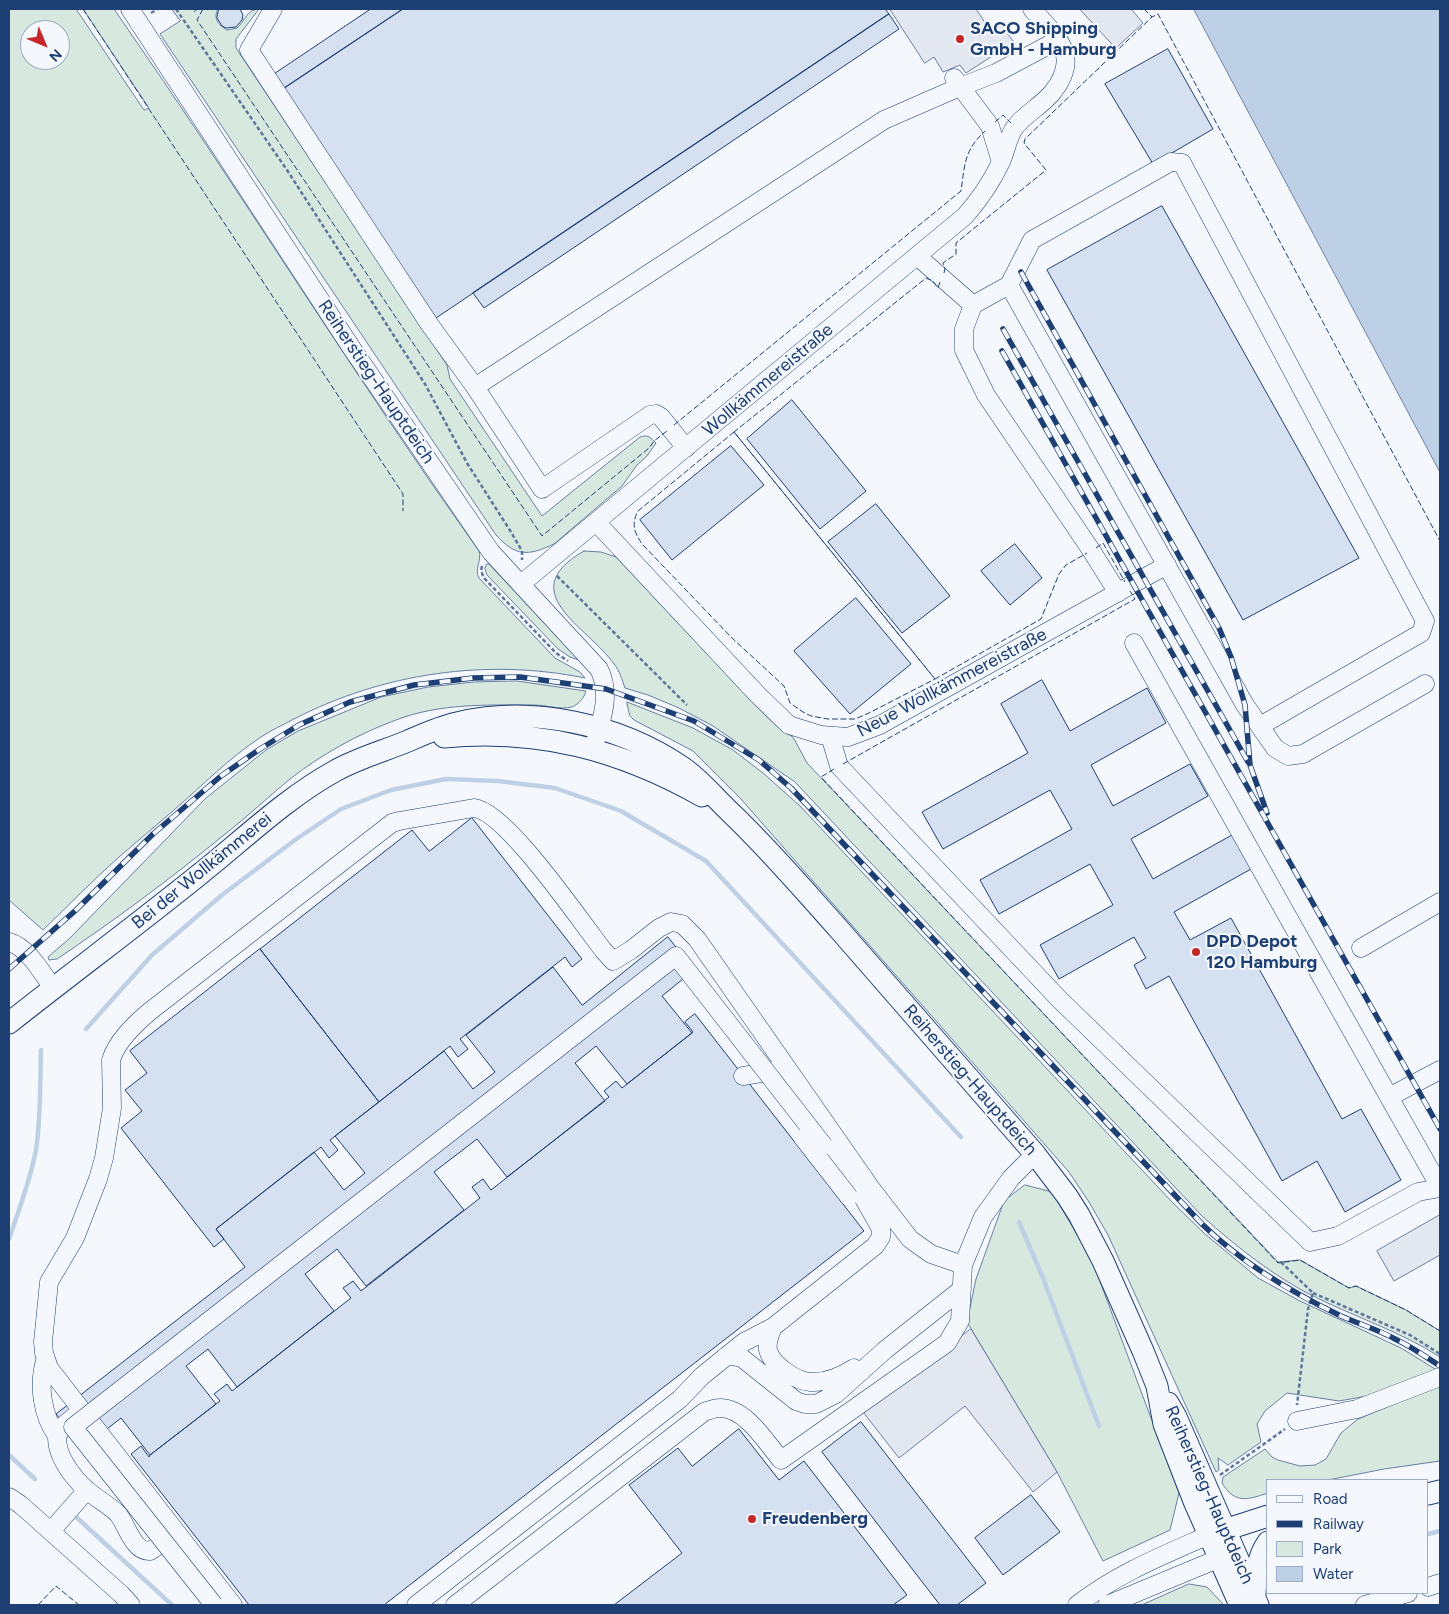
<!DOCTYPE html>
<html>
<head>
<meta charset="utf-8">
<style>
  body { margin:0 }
  #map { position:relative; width:1449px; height:1614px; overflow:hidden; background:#f4f7fb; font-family:Figtree,sans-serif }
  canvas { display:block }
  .frame { position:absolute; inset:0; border:10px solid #1d3f73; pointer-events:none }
  .legend { position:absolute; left:1266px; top:1479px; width:162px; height:115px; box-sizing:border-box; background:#f4f7fb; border:1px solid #9eadc5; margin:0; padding:6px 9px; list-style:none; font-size:15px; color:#1d3f73 }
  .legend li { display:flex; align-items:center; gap:10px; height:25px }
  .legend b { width:25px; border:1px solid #9eadc5 }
  .north { position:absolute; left:20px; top:20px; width:50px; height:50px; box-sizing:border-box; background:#f4f7fb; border:1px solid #9eadc5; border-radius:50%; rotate:135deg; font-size:14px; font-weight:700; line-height:20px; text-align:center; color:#1d3f73 }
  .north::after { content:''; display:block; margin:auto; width:18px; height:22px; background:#c62828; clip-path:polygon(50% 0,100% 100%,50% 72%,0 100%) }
</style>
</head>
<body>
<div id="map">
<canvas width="1449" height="1614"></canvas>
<div class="frame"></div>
<ul class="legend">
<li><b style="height:6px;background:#f4f7fb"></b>Road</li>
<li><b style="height:6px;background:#1d3f73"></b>Railway</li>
<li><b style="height:14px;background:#d7e8df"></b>Park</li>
<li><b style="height:14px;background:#bed0e5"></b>Water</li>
</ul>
<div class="north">N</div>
</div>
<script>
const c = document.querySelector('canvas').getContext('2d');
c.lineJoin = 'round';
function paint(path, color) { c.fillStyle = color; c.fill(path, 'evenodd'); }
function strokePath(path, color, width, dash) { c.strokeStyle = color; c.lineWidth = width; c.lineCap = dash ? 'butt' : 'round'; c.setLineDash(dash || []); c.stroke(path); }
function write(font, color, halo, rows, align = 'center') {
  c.font = font + ' Figtree,sans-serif'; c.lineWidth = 4; c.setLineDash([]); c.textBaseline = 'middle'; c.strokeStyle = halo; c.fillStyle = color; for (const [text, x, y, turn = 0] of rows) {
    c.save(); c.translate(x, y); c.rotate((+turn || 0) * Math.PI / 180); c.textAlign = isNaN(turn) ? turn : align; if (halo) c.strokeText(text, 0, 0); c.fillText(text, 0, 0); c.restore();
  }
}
const green = new Path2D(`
  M 9,9 L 76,9 L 144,110 L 149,108 L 83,9 L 114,9 C 238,187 352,373 479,551 C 482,561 474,569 479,578 L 555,658 L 580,672 L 585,678 C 487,658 383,673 294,719 C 283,725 271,730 261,737 C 229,758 203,785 174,810 C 156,826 137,841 119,857 C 93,880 68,906 43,930 L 9,900 ZM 30,30 L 60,30 L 60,60 L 30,60 Z
  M 172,9 L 196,9 L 194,12 L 198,9 L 218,9 C 213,18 218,25 227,30 L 237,28 C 245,21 247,9 259,9 L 236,39 L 236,48 L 447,365 L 450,379 L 542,516 L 640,437 C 648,434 651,438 656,443 L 647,456 L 637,465 L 622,486 L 554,544 C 528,556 516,557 496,535 L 160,34 L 180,21 Z
  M 584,551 L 601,552 L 616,557 L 762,712 L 781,730 L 793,737 L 807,763 L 1278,1262 L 1300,1260 L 1349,1288 L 1356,1286 L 1406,1310 L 1440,1331 L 1440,1357 C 1401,1332 1358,1318 1317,1298 C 1274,1277 1237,1247 1202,1216 L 795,782 L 713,726 L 679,708 L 648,695 L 625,688 C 622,680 620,671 614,664 C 587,626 512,592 584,551 Z
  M 487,564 L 489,564 L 579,660 L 570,657 L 558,649 L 487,575 L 485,569 Z
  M 517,681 L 586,691 C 584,698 579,704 572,707 C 560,710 546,705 534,705 C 488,705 440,703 396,720 C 358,734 322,754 290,779 C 268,797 247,817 224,835 C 170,879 115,920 57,959 L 49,960 L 48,957 L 69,939 L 206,798 L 266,750 L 298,731 L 381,697 L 428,687 L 474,682 Z
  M 627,702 L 693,728 L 733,750 L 763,773 L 800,806 L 1173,1203 L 1205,1234 L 1258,1278 L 1300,1301 L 1401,1348 L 1440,1372 L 1400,1390 L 1339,1401 L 1287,1393 L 1265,1411 L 1257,1424 L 1261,1442 L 1228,1465 L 1218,1458 L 1219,1470 L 1216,1472 L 1108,1235 L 1089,1202 L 1069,1172 L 740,798 L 693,751 L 634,720 L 630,716 Z
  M 1025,1185 L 1052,1192 L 1092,1260 L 1179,1493 L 1170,1530 L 1103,1561 L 1057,1472 L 967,1322 L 976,1279 L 1004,1201 Z
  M 1440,1381 L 1440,1461 L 1384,1469 L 1328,1480 L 1268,1480 L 1268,1493 C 1247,1500 1235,1504 1222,1483 L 1223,1477 L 1265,1449 L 1272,1457 L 1278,1460 L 1300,1466 L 1315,1465 L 1326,1459 L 1341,1433 L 1358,1419 L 1392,1405 Z
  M 1189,1584 L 1207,1587 L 1224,1605 L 1142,1605 Z`);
paint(green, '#d7e8df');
strokePath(green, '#687fa3', 1);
const parking = new Path2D(`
  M 890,9 L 976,9 L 988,27 L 979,34 L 980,36 L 999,23 L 1014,42 L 966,73 L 960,65 L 943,72 L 934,57 L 925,63 Z
  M 1080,9 L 1131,9 L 1143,23 L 1116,48 Z
  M 1440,1215 L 1440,1255 L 1394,1281 L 1377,1251 Z
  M 971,1329 L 1057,1472 L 1033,1492 L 965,1406 L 899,1458 L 863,1412 Z`);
paint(parking, '#e3e8f0');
strokePath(parking, '#687fa3', 1);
const water = new Path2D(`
  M 1194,9 L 1440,9 L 1440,472 Z`);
paint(water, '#bed0e5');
strokePath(water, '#687fa3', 1);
strokePath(new Path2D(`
  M 86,1029 L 152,955 L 222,895 L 295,840 L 341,809 L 391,790 L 446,779 L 498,781 L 555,788 L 621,811 L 706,861 L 961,1137
  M 1019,1222 L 1043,1278 L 1099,1426
  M 9,1239 C 19,1210 30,1181 36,1150 C 41,1117 40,1083 41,1050
  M 9,1455 L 35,1479
  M 74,1515 L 172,1605
  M 1428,1534 L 1440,1531`), '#bed0e5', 4.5);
const building = new Path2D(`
  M 219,9 L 240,9 L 243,15 L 242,20 L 236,27 L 226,28 L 222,26 L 217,18 Z
  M 371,9 L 403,9 L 283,89 L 273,75 Z
  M 403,9 L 885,9 L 889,14 L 436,318 L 283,89 Z
  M 889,14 L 899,29 L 484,308 L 473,293 Z
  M 1168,49 L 1213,129 L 1153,164 L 1105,84 Z
  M 1162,206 L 1359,558 L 1243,620 L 1047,270 Z
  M 792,400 L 866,491 L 820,529 L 747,439 Z
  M 731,446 L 764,485 L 672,560 L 640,520 Z
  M 876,504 L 950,596 L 902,633 L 828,542 Z
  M 1015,544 L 1042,578 L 1010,605 L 981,571 Z
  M 856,598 L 911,664 L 850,714 L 794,651 Z
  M 1042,680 L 1070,731 L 1147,688 L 1166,723 L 1091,765 L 1113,806 L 1190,764 L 1208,796 L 1131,839 L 1153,879 L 1232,835 L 1251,869 L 1174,912 L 1190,940 L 1231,918 L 1342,1119 L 1361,1109 L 1401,1180 L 1345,1212 L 1317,1161 L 1282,1181 L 1169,976 L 1146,989 L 1134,965 L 1146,958 L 1134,937 L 1059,979 L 1040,945 L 1113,905 L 1090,864 L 999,914 L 980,880 L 1072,829 L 1050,790 L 943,849 L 922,812 L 1028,753 L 1001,704 Z
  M 472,818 L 582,959 L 572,967 L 565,957 L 460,1039 L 468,1049 L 458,1057 L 450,1046 L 379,1102 L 260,949 L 412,830 L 429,851 Z
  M 668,937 L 694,970 L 662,996 L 692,1033 L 627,1084 L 596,1046 L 575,1063 L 605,1101 L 507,1177 L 477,1139 L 434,1172 L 464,1210 L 366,1286 L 337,1249 L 305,1274 L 334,1311 L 237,1387 L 208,1349 L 186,1366 L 216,1404 L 150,1455 L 121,1418 L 83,1448 L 56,1414 L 245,1267 L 216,1229 L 314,1152 L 344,1190 L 365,1173 L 335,1136 L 444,1051 L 473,1089 L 495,1072 L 466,1035 L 553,967 L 582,1005 Z
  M 260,949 L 379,1102 L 330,1140 L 338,1150 L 329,1158 L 321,1147 L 216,1229 L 224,1239 L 214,1247 L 121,1128 L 142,1111 L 125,1090 L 147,1073 L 130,1051 Z
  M 695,1014 L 864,1231 L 384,1605 L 249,1605 L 131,1454 L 141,1446 L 149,1457 L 150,1455 L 220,1401 L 214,1394 L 227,1384 L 232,1391 L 351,1298 L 343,1288 L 353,1281 L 361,1291 L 480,1198 L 472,1187 L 483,1179 L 491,1190 L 609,1097 L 604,1091 L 616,1081 L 622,1088 L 693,1032 L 685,1022 Z
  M 861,1422 L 986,1583 L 957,1605 L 940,1605 L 822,1452 Z
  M 739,1429 L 779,1480 L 804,1461 L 907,1595 L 893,1605 L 614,1605 L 682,1553 L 629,1485 L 678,1448 L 692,1466 Z
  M 1031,1495 L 1060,1532 L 1003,1575 L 975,1538 Z`);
paint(building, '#d5e0f0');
strokePath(building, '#1d3f73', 1);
const minor = new Path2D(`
  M 130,9 L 351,347 L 491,552 L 599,669 C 612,695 601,722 593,749
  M 273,9 L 249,50 L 430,325 L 475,387 L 884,120 L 955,89 L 996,73 L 1058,40
  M 954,78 L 990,126 L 1001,162
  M 917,256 L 973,305 L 1009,285 L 1032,240 L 1171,162 L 1182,163 L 1425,621 L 1421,633 L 1260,726
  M 1009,285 L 1245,705 L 1275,748 L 1288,756 L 1303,754 L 1425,684
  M 973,305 L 964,329 L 964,350 L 986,395 L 1091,550 L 1118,593
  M 475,387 L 542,489 L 650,415 L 656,414 L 661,417 L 686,448
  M 596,522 L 758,695 L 789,725 L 821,735 L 848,737 L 880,725 L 1167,565
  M 521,584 L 965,216 C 980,199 991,183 1001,162 C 1006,151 1008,136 1015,127 C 1025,114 1041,106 1052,93 C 1082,56 1057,37 1032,9
  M 1134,643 L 1389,1097
  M 830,736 L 839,766 L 1060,1000 L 1310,1242 L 1338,1236 L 1418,1192 L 1440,1188
  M 9,942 C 28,947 42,973 53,988
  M 1361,948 L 1440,902
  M 1440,1070 L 1389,1097 L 1440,1187
  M 743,1076 L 780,1070
  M 773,1327 C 770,1335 765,1344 769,1353 C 774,1366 796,1381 810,1382 C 826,1383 840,1377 854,1368
  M 725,1357 L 733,1356 L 742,1358 L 796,1401 L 805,1404 L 816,1404 L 836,1394 L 885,1350 L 962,1289
  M 45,1361 C 38,1385 42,1415 57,1436
  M 81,1411 L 64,1425 L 57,1436 C 56,1456 73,1478 87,1490 C 97,1499 109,1505 118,1514 C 127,1525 133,1552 150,1551 C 160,1546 165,1536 166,1525
  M 1297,1421 L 1357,1409 L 1440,1377
  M 9,1497 L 21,1505 L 121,1594 L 131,1605
  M 51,1531 L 87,1490
  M 1428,1587 L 1440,1583
  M 233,1605 L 49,1368 L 44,1353 L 43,1342 L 49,1282 L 75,1238 L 98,1179 L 104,1158 L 112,1108 L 111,1060 C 117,1041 134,1025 149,1012 L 392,823 L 399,821 L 474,808 C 506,811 581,922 603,950 L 613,961 L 631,950 L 659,928 L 671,922 L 682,924 L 697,939 L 870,1187 L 910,1239 L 931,1254 L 963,1265
  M 416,1605 L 680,1399 L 702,1376 L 744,1342 L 773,1327 L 875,1246 L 881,1237 L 881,1229 L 859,1190 L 824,1146
  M 455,1605 L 704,1412 C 708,1411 714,1408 719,1408 C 745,1407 766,1442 781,1460 L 947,1343 L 960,1321 L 963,1265 L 983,1217 L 1011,1178 L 1035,1154
  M 1077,1605 C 1116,1574 1164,1555 1209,1535
  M 1107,1605 L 1220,1558
  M 1365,1605 L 1408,1593`);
const major = new Path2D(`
  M 444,737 C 539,728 620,750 702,796
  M 9,1023 C 72,973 137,925 200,874 C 244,839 286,798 335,771 C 358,758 384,751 408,741 C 424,734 439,727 457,723 C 532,705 618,724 682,767 C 701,780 714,797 730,812 C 768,848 802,888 837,927 C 903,1003 969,1079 1035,1154 L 1067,1196 L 1079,1215 L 1103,1261 L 1143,1351 L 1157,1386 L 1164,1424 L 1194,1501 L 1240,1605
  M 1168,1403 L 1176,1417 L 1258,1605
  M 1428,1494 L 1440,1491
  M 1212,1534 L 1268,1516
  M 1255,1594 C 1256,1576 1257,1557 1268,1542`);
strokePath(minor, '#1d3f73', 19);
strokePath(major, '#1d3f73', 23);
strokePath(new Path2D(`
  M 176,9 L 287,170 L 425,384 L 467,463 L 511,532 L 522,551 L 522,560
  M 151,13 L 158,9
  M 482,566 L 481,571 L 484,578 L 556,653 L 568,661
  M 557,576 L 687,705
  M 1281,1262 L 1313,1293 L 1308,1309 L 1297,1405
  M 1313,1293 L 1410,1335 L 1440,1354
  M 1220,1475 L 1285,1429`), '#5e769c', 2.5, [4, 2.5]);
strokePath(minor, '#f4f7fb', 18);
strokePath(major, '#f4f7fb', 21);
const rail = new Path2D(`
  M 1021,272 L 1219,628 L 1231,657 L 1245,705 L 1250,765 L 1267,813
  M 1003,329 L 1248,762
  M 1002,351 L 1440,1129
  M 9,969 L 76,910 L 153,834 L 221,776 L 260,749 L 299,725 L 350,702 L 414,685 L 473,678 L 520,677 L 606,689 L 694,721 L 759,760 L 791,788 L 1203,1225 C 1243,1264 1291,1292 1341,1316 C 1359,1324 1379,1330 1397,1340 C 1412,1347 1426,1357 1440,1366`);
strokePath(rail, '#1d3f73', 5.5);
strokePath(rail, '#f4f7fb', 4, [11]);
const minorBridge = new Path2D(`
  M 803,1138 L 849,1197
  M 214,1605 L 73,1427 L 676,956 L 824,1146`);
strokePath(minorBridge, '#1d3f73', 19, []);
strokePath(minorBridge, '#f4f7fb', 18);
strokePath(new Path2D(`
  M 83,9 L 403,494 L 403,511
  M 203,9 L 197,20 L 542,536 L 649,448 L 654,441 L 667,431
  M 1144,9 L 1152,17
  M 995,122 L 1003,115 L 1011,123
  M 944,273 L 945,269 L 943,263 L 956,254 L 956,243 L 1046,170 L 1024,143 L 1025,139 L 1152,17 L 1158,14 L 1440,541
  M 940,282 L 938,288 L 933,281 L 926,278 L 734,432 L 935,679 L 1041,619 L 1059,574 L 1066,565 L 1087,553
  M 674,425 L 961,191 C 965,163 964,151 985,131
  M 734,432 L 935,679 L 869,713 L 855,719 L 828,719 L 811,716 L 803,712 L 790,703 L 784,686 L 731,637 L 643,545 C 634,533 631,524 638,511 Z
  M 1096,548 L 1103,543 L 1125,582
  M 843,764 L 1135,599 L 1130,591
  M 834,769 L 821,777 L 1278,1263 L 1300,1260 L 1349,1288 L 1356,1286 L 1406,1310 L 1440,1331
  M 38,1605 L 56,1586 L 79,1605`), '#1d3f73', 1, [6, 2.5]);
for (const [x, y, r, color] of [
  [960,39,5,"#c62828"],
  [1196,952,5,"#c62828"],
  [752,1519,5,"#c62828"]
]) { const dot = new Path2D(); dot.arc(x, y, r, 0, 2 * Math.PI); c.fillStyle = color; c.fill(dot); strokePath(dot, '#f4f7fb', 2); }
write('bold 18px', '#1d3f73', '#f4f7fb', [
  ["SACO Shipping",970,29],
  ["GmbH - Hamburg",970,50],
  ["DPD Depot",1206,942],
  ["120 Hamburg",1206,963],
  ["Freudenberg",762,1519]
], 'left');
write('18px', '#1d3f73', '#f4f7fb', [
  ["Wollkämmereistraße",768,380,-40],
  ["Reiherstieg-Hauptdeich",376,382,56],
  ["Neue Wollkämmereistraße",952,683,-28],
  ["Bei der Wollkämmerei",202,871,-39],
  ["Reiherstieg-Hauptdeich",970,1080,49],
  ["Reiherstieg-Hauptdeich",1209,1495,66]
]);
</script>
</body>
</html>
